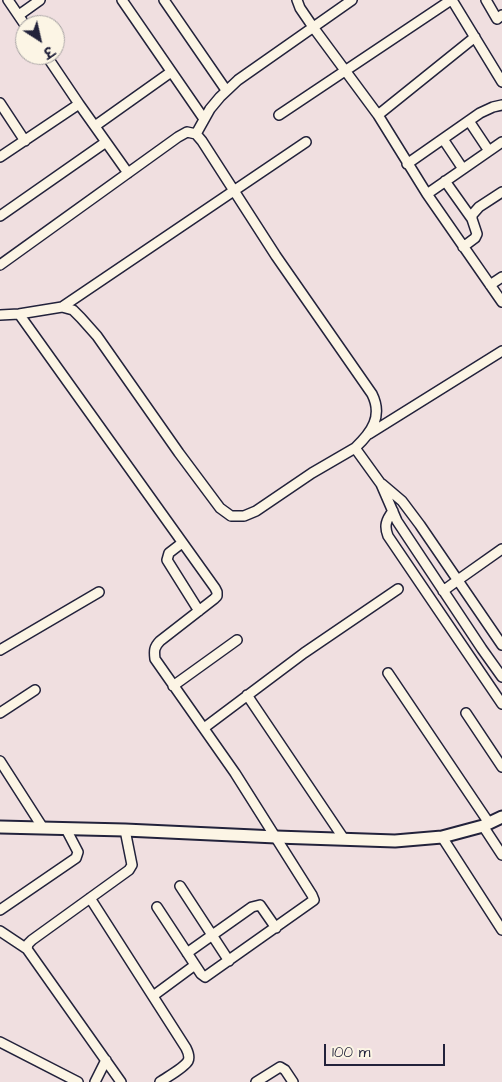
<!DOCTYPE html>
<html>
<head>
<meta charset="utf-8">
<style>
  body { margin:0 }
  #map { position:relative; width:502px; height:1082px; overflow:hidden; background:#f0dfe0; font-family:"Architects Daughter","Playpen Sans Deva",sans-serif }
  canvas { display:block }
  .north { position:absolute; left:15px; top:15px; width:50px; height:50px; box-sizing:border-box; background:#fcf5e5; border:1px solid #a5a1a1; border-radius:50%; rotate:145deg; font-size:14px; font-weight:700; line-height:20px; text-align:center; color:#22223b }
  .north::after { content:''; display:block; margin:auto; width:18px; height:22px; background:#22223b; clip-path:polygon(50% 0,100% 100%,50% 72%,0 100%) }
  .scale { position:absolute; left:324px; top:1044px; width:121px; height:22px; box-sizing:border-box; border:2px solid #22223b; border-top:0; padding-left:6px; font-size:15px; line-height:18px; white-space:nowrap; color:#22223b; -webkit-text-stroke:4px #fcf5e5; paint-order:stroke }
</style>
</head>
<body>
<div id="map">
<canvas width="502" height="1082"></canvas>
<div class="north">उ</div>
<div class="scale">100 m</div>
</div>
<script>
const c = document.querySelector('canvas').getContext('2d');
c.lineJoin = 'round';
function strokePath(path, color, width, dash) { c.strokeStyle = color; c.lineWidth = width; c.lineCap = dash ? 'butt' : 'round'; c.setLineDash(dash || []); c.stroke(path); }
const minor = new Path2D(`
  M 8,0 L 25,25
  M 122,0 L 204,119
  M 164,0 L 226,90
  M 297,0 L 300,8 L 313,27 L 378,115 L 427,194 L 502,302
  M 452,0 L 502,82
  M 486,0 L 497,19 L 502,15
  M 19,15 L 40,0
  M 46,55 L 79,104
  M 0,103 L 25,141
  M 279,115 L 451,0
  M 378,115 L 475,37
  M 469,121 L 489,151
  M 95,126 L 171,72
  M 196,134 L 210,109 L 220,97 L 238,80 L 352,0
  M 443,139 L 463,169
  M 0,157 L 79,104 L 128,173
  M 407,164 L 480,113 L 493,107 L 502,105
  M 445,181 L 472,219
  M 427,194 L 502,142
  M 0,216 L 106,142
  M 463,247 L 475,238 L 477,234 L 472,219 L 472,215 L 479,207 L 502,192
  M 0,265 L 178,137 L 187,132 L 196,134 L 202,141 L 276,256 L 372,394 C 383,416 372,432 355,448 L 381,484 L 397,521 L 482,649 L 502,677
  M 490,285 L 502,277
  M 62,307 L 306,142
  M 19,314 L 215,588 L 217,592 L 217,596 L 214,599 L 160,641 C 154,647 154,651 155,659 L 235,773 L 312,895 L 314,900 L 205,977 L 201,974 L 157,907
  M 0,315 L 19,314 L 62,307 L 73,310 L 81,318 L 97,336 L 179,453 L 220,508 L 231,516 L 244,516 L 256,511 L 312,473 L 355,448
  M 369,434 L 502,351
  M 382,484 L 402,501 L 420,525 L 502,645
  M 393,511 C 386,520 384,526 388,536 L 502,704
  M 182,543 L 169,553 L 167,560 L 199,611
  M 443,591 L 458,580 L 502,549
  M 0,650 L 99,592
  M 388,673 L 489,823
  M 173,686 L 237,640
  M 247,695 L 344,839
  M 0,713 L 35,690
  M 466,713 L 502,767
  M 204,728 L 304,653 L 398,589
  M 0,761 L 43,828
  M 483,826 L 502,855
  M 442,837 L 502,930
  M 180,886 L 229,961
  M 90,898 L 186,1048 C 188,1052 190,1057 188,1061 C 184,1068 167,1077 160,1082
  M 0,910 L 76,858 L 78,852 L 66,829
  M 0,931 L 27,949
  M 187,953 L 252,907 L 260,905 L 276,928
  M 153,996 L 195,965
  M 0,1042 L 78,1082
  M 95,1082 L 106,1060
  M 121,1082 L 27,949 L 28,944 L 32,940 L 129,870 L 132,865 L 125,830
  M 256,1082 L 280,1067 L 285,1070 L 293,1082`);
const tertiary = new Path2D(`
  M 0,827 L 125,830 L 276,837 L 395,841 L 442,837 L 483,826 L 502,817`);
strokePath(minor, '#22223b', 12);
strokePath(tertiary, '#22223b', 15);
strokePath(minor, '#fcf5e5', 9);
strokePath(tertiary, '#fcf5e5', 11);
</script>
</body>
</html>
